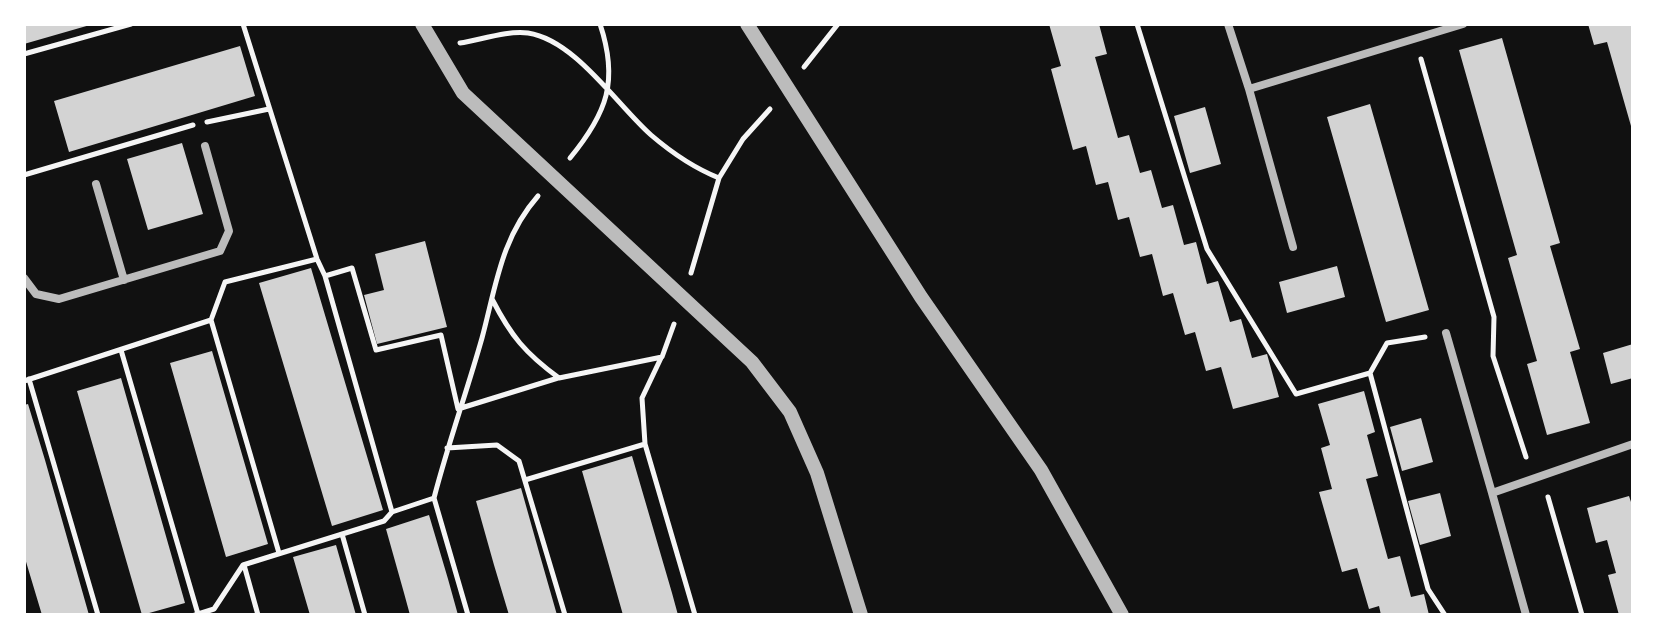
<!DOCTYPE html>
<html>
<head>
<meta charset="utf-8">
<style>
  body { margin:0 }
  #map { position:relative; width:1657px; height:639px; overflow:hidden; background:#111; font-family:"Space Grotesk",sans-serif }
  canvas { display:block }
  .frame { position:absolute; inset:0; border:26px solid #fff; pointer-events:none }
</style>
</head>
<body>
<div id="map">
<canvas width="1657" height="639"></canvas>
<div class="frame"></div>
</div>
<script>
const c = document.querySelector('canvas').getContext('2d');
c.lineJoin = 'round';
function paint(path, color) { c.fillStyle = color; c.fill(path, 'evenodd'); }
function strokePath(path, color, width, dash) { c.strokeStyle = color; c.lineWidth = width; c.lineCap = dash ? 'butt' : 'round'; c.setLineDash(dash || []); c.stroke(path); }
paint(new Path2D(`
  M 24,24 L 90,24 L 90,25 L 24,44 Z
  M 1049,24 L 1099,24 L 1107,54 L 1095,57 L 1118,138 L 1129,135 L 1140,173 L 1151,170 L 1162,208 L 1173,205 L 1184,245 L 1196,242 L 1207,284 L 1218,281 L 1230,322 L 1241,319 L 1252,358 L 1267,354 L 1279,397 L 1233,409 L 1221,367 L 1206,371 L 1195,332 L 1185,335 L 1173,293 L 1163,296 L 1152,254 L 1140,257 L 1129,217 L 1118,220 L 1108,182 L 1096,185 L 1086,146 L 1073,150 L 1051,69 L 1061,66 Z
  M 1588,24 L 1633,24 L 1633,133 L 1607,42 L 1594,45 Z
  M 1502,38 L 1560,243 L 1550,246 L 1580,349 L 1570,352 L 1590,423 L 1547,435 L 1527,364 L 1537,361 L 1508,258 L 1517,255 L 1459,50 Z
  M 240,46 L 255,96 L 69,152 L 54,101 Z
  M 1370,104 L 1429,310 L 1386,322 L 1327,117 Z
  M 1205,107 L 1221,164 L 1190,173 L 1174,116 Z
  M 182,143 L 203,214 L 148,230 L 127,159 Z
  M 425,241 L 447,327 L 377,344 L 364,295 L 384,290 L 375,254 Z
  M 1337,266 L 1345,297 L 1287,313 L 1279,282 Z
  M 311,268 L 383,510 L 332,526 L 259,283 Z
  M 1633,344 L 1633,378 L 1611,384 L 1603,353 Z
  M 212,351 L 268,544 L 226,557 L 170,363 Z
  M 121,378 L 185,603 L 142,615 L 77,391 Z
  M 1364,391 L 1375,432 L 1367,435 L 1378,476 L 1366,479 L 1388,559 L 1400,556 L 1411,597 L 1424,594 L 1429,615 L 1381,615 L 1379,606 L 1369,609 L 1357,568 L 1342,572 L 1319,492 L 1332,489 L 1321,448 L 1330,445 L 1318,404 Z
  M 28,404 L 45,460 L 89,615 L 42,615 L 24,555 L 24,405 Z
  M 1421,418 L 1433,462 L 1402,471 L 1390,427 Z
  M 632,456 L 672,593 L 678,615 L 623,615 L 608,562 L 582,471 Z
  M 521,488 L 539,552 L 557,615 L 509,615 L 494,565 L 476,501 Z
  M 1440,493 L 1451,536 L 1420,545 L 1408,501 Z
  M 1629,496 L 1633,508 L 1633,615 L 1619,615 L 1608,575 L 1616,573 L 1607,540 L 1596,543 L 1587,508 Z
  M 429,515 L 448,579 L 458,615 L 410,615 L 404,593 L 386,529 Z
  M 336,545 L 356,615 L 310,615 L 293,557 Z`), '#d3d3d3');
strokePath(new Path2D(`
  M 243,24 L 317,259 L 325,276 L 352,268 L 376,350 L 441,335 L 458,409 L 558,378
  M 1137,24 L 1207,249 L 1296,394 L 1370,373 L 1387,343 L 1425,337
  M 460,43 C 480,40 508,30 528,33 C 575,40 617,105 651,135 C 672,153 694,168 719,178 L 691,273
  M 24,54 L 131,24
  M 1421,59 L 1494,317 L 1493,356 L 1526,457
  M 804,67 L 838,24
  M 207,122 L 269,109
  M 570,158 C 607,113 619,81 600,24
  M 24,175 L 193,125
  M 719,178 L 743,139 L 770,109
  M 325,276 L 392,512
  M 492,299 C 511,336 525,353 559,378 L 662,357 L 674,324
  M 211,320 L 279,553
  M 121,350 L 198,614
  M 661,358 L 642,398 L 645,444 L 695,615
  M 1370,373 L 1428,589 L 1445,615
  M 29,379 L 98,615
  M 24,381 L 211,320 L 225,282 L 317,259
  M 447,448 L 497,445 L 519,461 L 565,615
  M 525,480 L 645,444
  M 1548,497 L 1582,615
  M 434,498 L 468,615
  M 342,534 L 365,615
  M 244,565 L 258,615
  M 195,615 L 214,609 L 243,565 L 384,521 L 392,512 L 434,498 C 448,444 467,391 482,338 C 496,286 501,238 538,196`), '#f5f5f5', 5);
strokePath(new Path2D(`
  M 1228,24 L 1249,89 L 1463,24
  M 1249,89 L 1293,247
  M 96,184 L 124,280
  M 24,278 L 36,294 L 59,299 L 220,251 L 229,231 L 205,146
  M 1446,333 L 1492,493 L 1633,444
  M 1492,493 L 1526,615`), '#bcbcbc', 8);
strokePath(new Path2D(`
  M 422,24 L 463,93 L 752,362 L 790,412 L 817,473 L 861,615
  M 747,24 L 921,297 L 1041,470 L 1122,615`), '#bcbcbc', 14);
</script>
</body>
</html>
